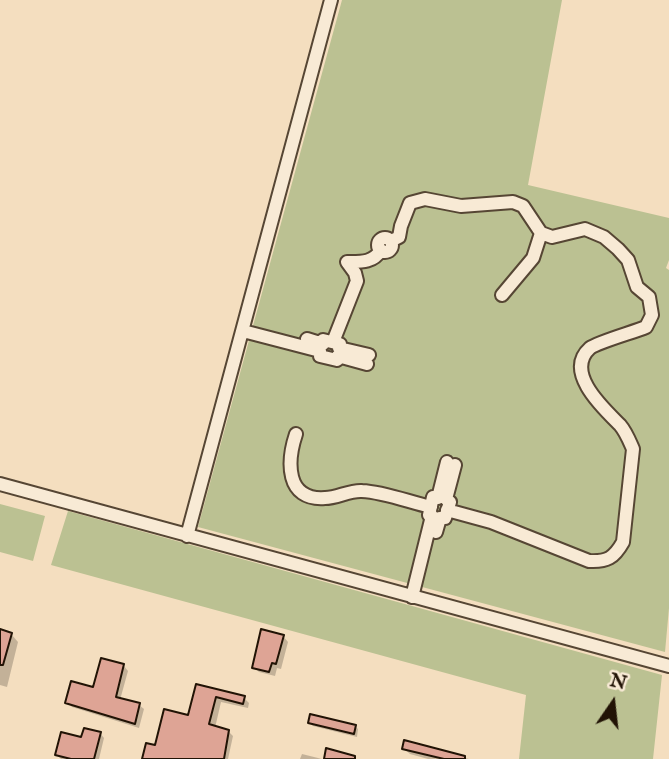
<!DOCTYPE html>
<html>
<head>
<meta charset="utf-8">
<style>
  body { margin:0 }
  #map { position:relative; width:669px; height:759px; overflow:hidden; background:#f4debf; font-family:"IM FELL English",serif }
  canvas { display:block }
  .north { position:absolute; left:578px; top:668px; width:70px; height:70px; -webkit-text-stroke:5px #f8ead5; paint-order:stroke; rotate:14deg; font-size:19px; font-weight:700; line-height:28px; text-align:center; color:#211305 }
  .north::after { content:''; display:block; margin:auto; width:24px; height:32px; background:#211305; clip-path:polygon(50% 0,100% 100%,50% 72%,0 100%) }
</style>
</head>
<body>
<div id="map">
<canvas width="669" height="759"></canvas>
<div class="north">N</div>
</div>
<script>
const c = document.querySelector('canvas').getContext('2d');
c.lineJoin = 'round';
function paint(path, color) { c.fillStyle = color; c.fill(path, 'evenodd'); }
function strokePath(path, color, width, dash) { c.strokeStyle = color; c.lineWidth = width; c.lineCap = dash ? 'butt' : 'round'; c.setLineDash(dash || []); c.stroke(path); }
paint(new Path2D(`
  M 342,0 L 562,0 L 528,185 L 669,218 L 669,260 L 666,268 L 669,270 L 669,608 L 665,652 L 198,527 Z
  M 0,504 L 45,516 L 33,561 L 0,552 Z
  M 68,511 L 662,675 L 653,759 L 519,759 L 526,695 L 51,565 Z`), '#bbc192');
paint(new Path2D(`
  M 0,631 L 11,634 L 18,642 L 7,687 L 0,685 Z
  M 283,636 L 288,642 L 281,669 L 277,668 L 275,676 L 259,672 L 254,667 Z
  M 124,666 L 128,671 L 120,700 L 139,705 L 144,709 L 139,728 L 72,707 L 67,702 L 94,689 Z
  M 197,686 L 244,698 L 249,703 L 248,708 L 221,702 L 215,728 L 228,731 L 233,736 L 228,759 L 144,759 L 189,717 Z
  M 310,723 L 355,726 L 358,729 L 357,737 L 313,726 Z
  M 100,733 L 104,738 L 99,759 L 61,759 L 57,755 L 83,739 Z
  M 405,742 L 469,759 L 428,759 L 410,754 L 403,748 Z
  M 302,754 L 322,759 L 300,759 Z`), '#0003');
const building = new Path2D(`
  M 0,629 L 12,633 L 3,665 L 0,665 Z
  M 261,629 L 284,635 L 276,664 L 272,663 L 269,672 L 252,668 Z
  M 101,658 L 124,664 L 116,697 L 140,703 L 135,724 L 65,703 L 71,681 L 93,687 Z
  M 196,684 L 245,696 L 243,704 L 216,697 L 209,724 L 229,730 L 224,759 L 142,759 L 146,743 L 155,745 L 164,709 L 188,715 Z
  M 310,714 L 356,725 L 354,734 L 308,723 Z
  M 84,728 L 101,732 L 94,759 L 71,759 L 55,755 L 61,732 L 81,737 Z
  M 404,740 L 465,756 L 465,759 L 444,759 L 402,749 Z
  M 326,748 L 355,756 L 355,759 L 324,759 Z`);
paint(building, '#dea495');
strokePath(building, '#211305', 2);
const minor = new Path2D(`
  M378 245a7 7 0 1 1 14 0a7 7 0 1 1-14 0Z
  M 391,241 L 399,237 L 401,226 L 410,203 L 425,199 L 461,206 L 513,202 L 523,206 L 541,233
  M 243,331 L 320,351 L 320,356 L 337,360 L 338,356 L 367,364
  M 307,339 L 323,344 L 323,340 L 340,344 L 339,348 L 369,355
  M 333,342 L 357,281 L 355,273 L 347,262 C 361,262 373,263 381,250
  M 296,434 C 287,461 285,501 325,498 C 337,498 350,490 362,491 C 384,492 409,502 431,507
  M 0,484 L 669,666
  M 447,510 L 491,522 L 589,561 C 607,562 614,558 623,542 L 633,449 C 629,440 626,432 620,425 C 604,409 563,372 590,348 C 598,342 634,332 646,327 L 652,315 L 649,297 L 637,287 L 628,260 L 618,249 L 604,237 L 585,229 L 552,237 L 541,233 L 533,258 L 502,295
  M 436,532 L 440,518 L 445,518 L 450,502 L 446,499 L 455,465
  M 187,536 L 331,0
  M 412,597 L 432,516 L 429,515 L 433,497 L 438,498 L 447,462`);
strokePath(minor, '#564634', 16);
strokePath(minor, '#f8ead5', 12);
</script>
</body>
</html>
